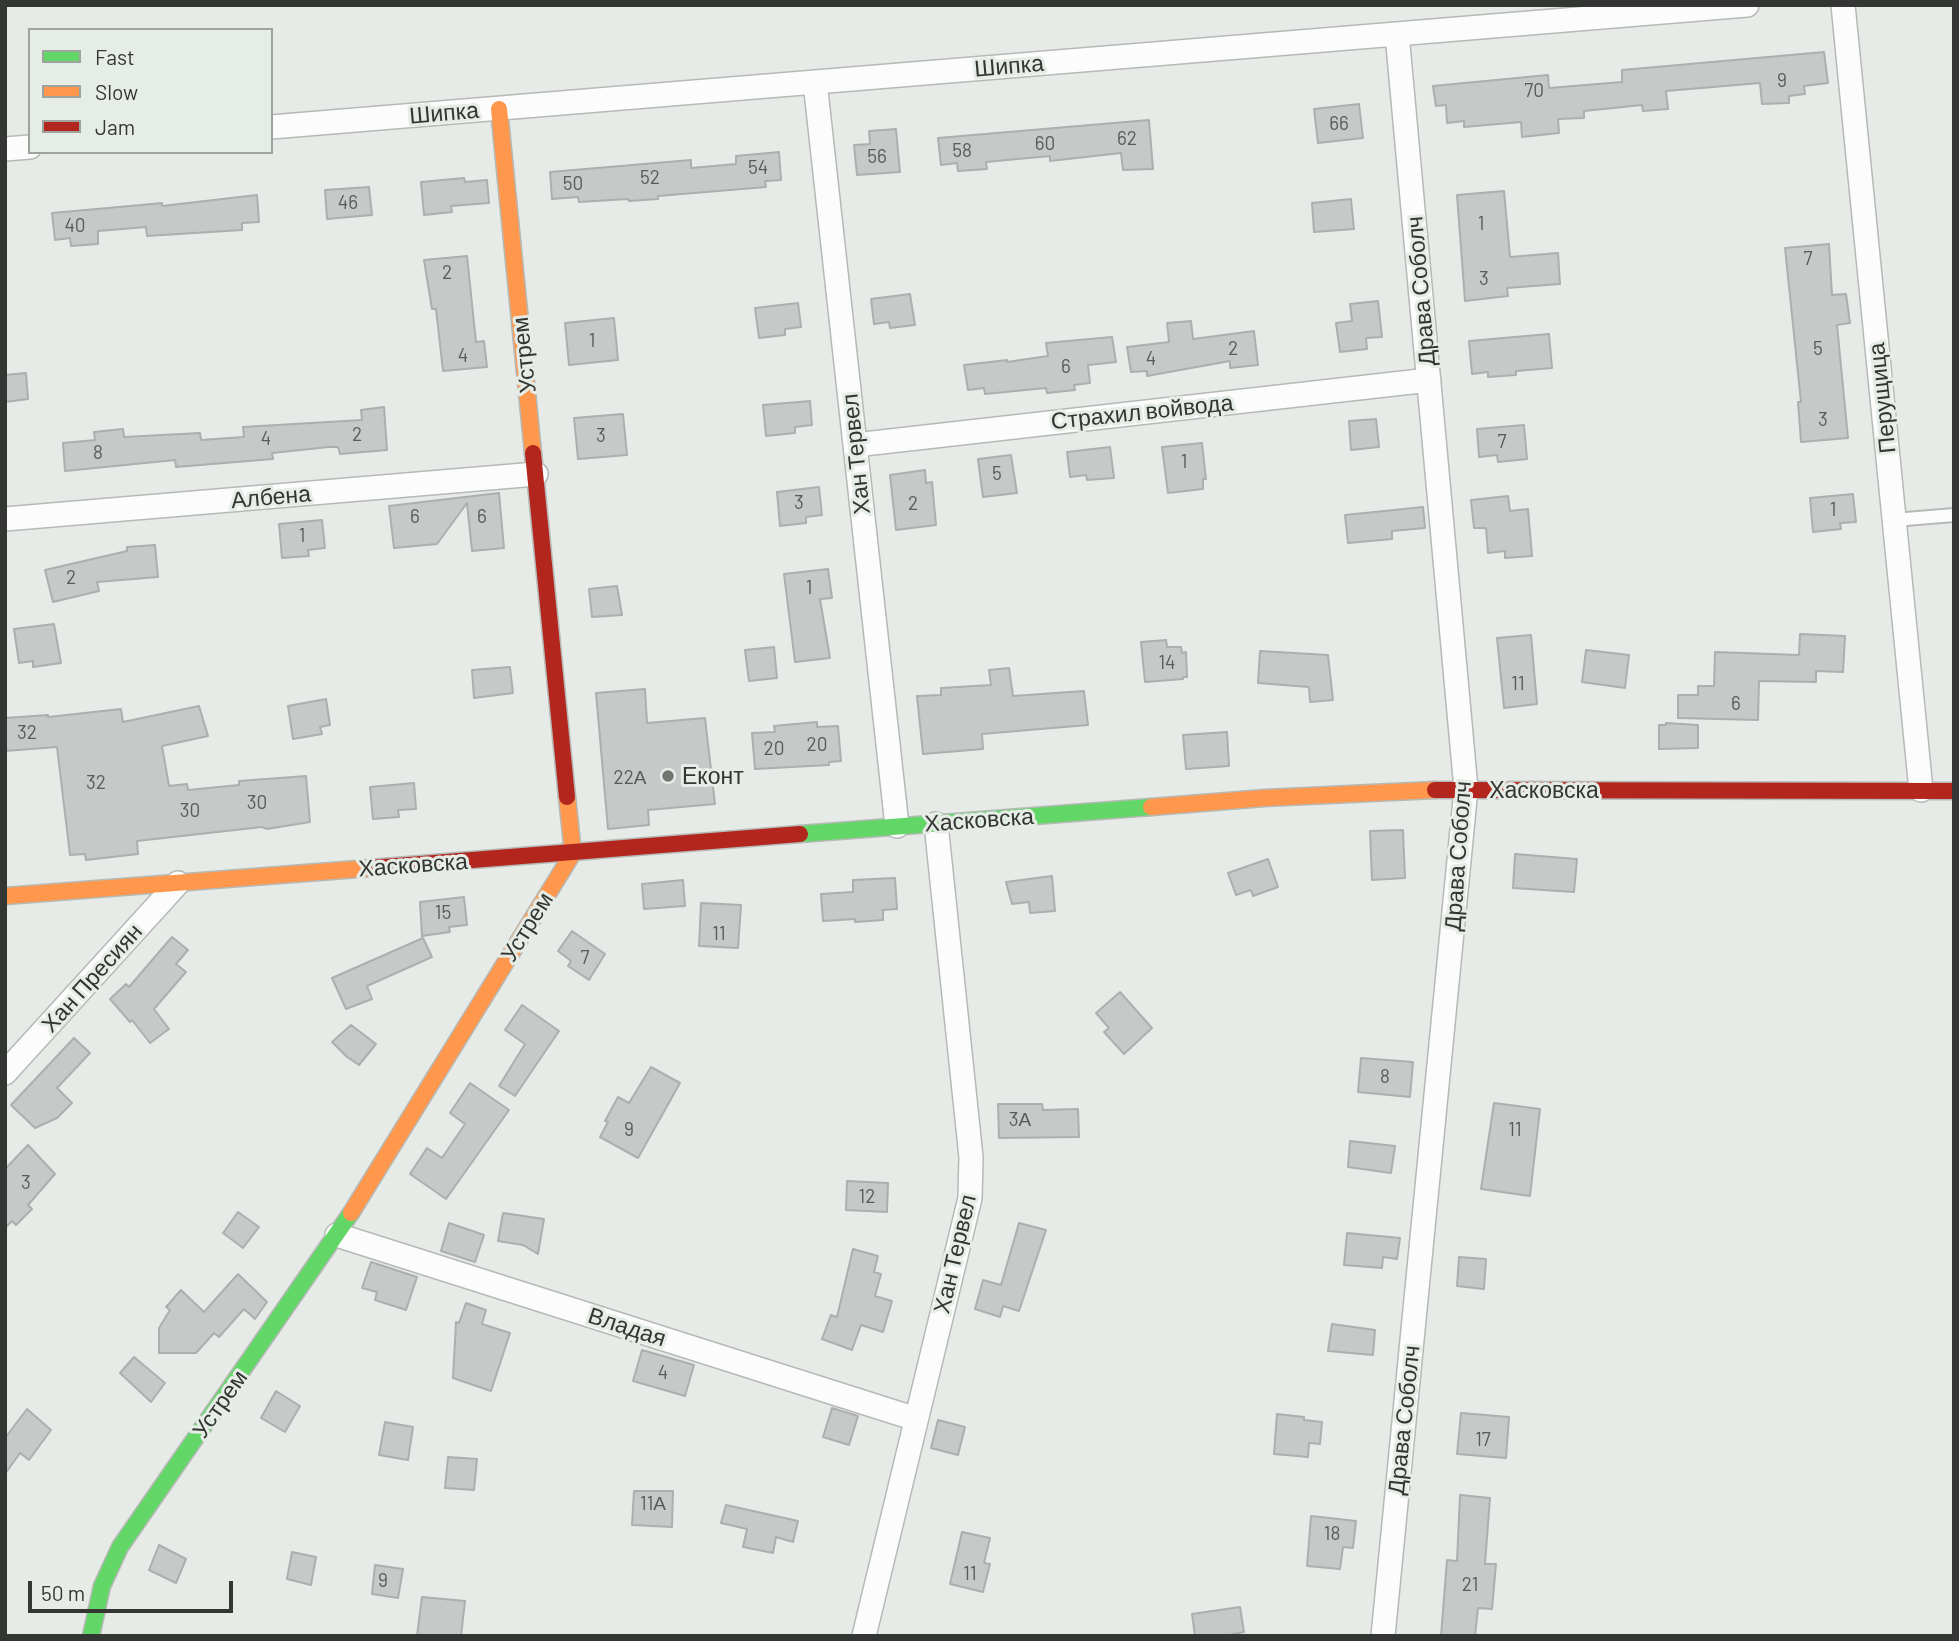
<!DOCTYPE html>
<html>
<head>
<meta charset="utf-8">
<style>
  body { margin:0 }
  #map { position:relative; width:1959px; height:1641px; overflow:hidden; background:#e7ebe7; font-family:Barlow,sans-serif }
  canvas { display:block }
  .frame { position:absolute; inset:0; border:7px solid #343633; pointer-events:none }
  .legend { position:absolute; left:28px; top:28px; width:245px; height:126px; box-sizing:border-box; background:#e6ece6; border:2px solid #9fa39e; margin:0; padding:9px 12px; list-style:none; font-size:21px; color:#343633 }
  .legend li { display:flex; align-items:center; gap:14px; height:35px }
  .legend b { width:35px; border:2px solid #9fa39e }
  .scale { position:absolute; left:28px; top:1581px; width:205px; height:32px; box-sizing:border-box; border:4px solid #343633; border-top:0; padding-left:9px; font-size:21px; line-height:24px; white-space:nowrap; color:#343633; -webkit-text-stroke:5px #e6ece6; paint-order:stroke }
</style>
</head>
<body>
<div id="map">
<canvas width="1959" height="1641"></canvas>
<div class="frame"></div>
<ul class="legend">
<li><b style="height:9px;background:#63d668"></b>Fast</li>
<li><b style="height:9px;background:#ff974d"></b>Slow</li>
<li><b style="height:9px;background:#b3261e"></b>Jam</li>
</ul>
<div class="scale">50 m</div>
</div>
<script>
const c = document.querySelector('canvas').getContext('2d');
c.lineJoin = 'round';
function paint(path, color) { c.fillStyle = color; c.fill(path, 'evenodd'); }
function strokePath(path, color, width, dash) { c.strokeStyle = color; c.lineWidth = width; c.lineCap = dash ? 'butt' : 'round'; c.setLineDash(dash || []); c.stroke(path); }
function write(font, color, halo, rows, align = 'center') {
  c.font = font + ' Barlow,sans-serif'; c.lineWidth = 6; c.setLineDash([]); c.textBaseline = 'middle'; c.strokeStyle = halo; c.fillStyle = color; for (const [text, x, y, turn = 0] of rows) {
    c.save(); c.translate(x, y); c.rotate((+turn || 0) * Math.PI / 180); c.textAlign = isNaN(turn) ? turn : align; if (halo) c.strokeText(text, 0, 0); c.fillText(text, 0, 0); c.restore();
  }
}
const building = new Path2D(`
  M 1824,52 L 1828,83 L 1804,86 L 1805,94 L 1789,96 L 1789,103 L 1762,104 L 1760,83 L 1666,91 L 1668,109 L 1643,111 L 1642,105 L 1584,111 L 1584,118 L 1558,119 L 1559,133 L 1522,137 L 1521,122 L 1464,127 L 1464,121 L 1447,123 L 1446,105 L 1436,106 L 1433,86 L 1548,75 L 1549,88 L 1622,82 L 1622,70 Z
  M 1359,104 L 1363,138 L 1318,143 L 1314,109 Z
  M 1149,120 L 1153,169 L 1123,170 L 1121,153 L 1050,161 L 1050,156 L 986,162 L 987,169 L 958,171 L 957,163 L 941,165 L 938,138 Z
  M 896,129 L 900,172 L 857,175 L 854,145 L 870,144 L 869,131 Z
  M 779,152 L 781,180 L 765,181 L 766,187 L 658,196 L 658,199 L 629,201 L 628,199 L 579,202 L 578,197 L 552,199 L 550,172 L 691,160 L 691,168 L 736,164 L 736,156 Z
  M 464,178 L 465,182 L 487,180 L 489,203 L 451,206 L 452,212 L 424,215 L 421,182 Z
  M 369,187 L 372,215 L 327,219 L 325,190 Z
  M 1504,191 L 1510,257 L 1558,253 L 1560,284 L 1507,288 L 1508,296 L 1465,301 L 1457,195 Z
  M 257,195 L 259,222 L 242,223 L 242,230 L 147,236 L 146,227 L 98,231 L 98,244 L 71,246 L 70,238 L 55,240 L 52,213 L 141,205 L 162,203 L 162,206 Z
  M 1351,199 L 1354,229 L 1314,232 L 1312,203 Z
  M 1829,244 L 1832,295 L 1846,294 L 1850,323 L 1837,325 L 1848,438 L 1801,442 L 1798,402 L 1801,402 L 1785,248 Z
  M 467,256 L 476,342 L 484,341 L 487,367 L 443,371 L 436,309 L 432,309 L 424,260 Z
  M 910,294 L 915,325 L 890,328 L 889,322 L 874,324 L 871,299 Z
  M 1378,301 L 1382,337 L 1366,338 L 1367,349 L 1340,352 L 1336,323 L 1352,321 L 1350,304 Z
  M 798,303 L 801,327 L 785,329 L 785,335 L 759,338 L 755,308 Z
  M 614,318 L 618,360 L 569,365 L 565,323 Z
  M 1191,321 L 1193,339 L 1254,331 L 1258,365 L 1230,368 L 1230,361 L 1147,376 L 1147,371 L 1131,372 L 1127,347 L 1169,342 L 1167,323 Z
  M 1549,334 L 1552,368 L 1516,371 L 1516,375 L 1488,377 L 1488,372 L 1472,374 L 1469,341 Z
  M 1112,337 L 1116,362 L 1088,365 L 1090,383 L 1074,385 L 1075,390 L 1047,393 L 1046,388 L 985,394 L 984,388 L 968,390 L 964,365 L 1007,360 L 1007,362 L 1048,356 L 1046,343 Z
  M 26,373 L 28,399 L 5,402 L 5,375 Z
  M 810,401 L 812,425 L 795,427 L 795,433 L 766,436 L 763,405 Z
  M 384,407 L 387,450 L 340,454 L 338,447 L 329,447 L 272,453 L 273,459 L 176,467 L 175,460 L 65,471 L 63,443 L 95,440 L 94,432 L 123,429 L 124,437 L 200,433 L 201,440 L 244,437 L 243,427 L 362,420 L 361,410 Z
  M 623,414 L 627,455 L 578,459 L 574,418 Z
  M 1376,419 L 1379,447 L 1351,450 L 1349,421 Z
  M 1524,425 L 1527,459 L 1498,462 L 1497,455 L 1479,457 L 1477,429 Z
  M 1202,443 L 1206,479 L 1203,479 L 1203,489 L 1168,493 L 1162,447 Z
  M 1110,447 L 1114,478 L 1087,480 L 1086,475 L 1070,477 L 1067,452 Z
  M 1011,455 L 1017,493 L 983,497 L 978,459 Z
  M 925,470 L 926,483 L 932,482 L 936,525 L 896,530 L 890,475 Z
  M 819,487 L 822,515 L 806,517 L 806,523 L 780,526 L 777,492 Z
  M 499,493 L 504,548 L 472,551 L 467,503 L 437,544 L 394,548 L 389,506 Z
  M 1853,494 L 1856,522 L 1840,523 L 1841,529 L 1813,532 L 1810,498 Z
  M 1508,496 L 1510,511 L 1528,509 L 1532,556 L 1505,558 L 1505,551 L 1488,553 L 1486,528 L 1474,528 L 1471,500 Z
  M 1423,507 L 1425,528 L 1392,531 L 1392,539 L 1348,543 L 1345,515 Z
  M 322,520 L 325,548 L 308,550 L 309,556 L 282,558 L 279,524 Z
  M 155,545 L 158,577 L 97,582 L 99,591 L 53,602 L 45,570 L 127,551 L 127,547 Z
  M 828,569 L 832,598 L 820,599 L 830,658 L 795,662 L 784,574 Z
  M 617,586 L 622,615 L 592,617 L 589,589 Z
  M 54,624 L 61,663 L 33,667 L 33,661 L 19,663 L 14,629 Z
  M 1800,634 L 1845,636 L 1843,672 L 1816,671 L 1816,682 L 1759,681 L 1758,720 L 1678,718 L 1678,695 L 1698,695 L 1698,686 L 1714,686 L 1715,652 L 1799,655 Z
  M 1531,635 L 1537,704 L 1504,708 L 1497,638 Z
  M 1166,640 L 1167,647 L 1181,647 L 1182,653 L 1186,652 L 1187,677 L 1183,677 L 1183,679 L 1145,682 L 1141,642 Z
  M 774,647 L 777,678 L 749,681 L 745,650 Z
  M 1586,650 L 1629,655 L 1625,688 L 1582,682 Z
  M 1260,651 L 1328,655 L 1333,700 L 1310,702 L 1309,687 L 1258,683 Z
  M 510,667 L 513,693 L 474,698 L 472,670 Z
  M 1009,668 L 1013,696 L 1084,691 L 1088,725 L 982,734 L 983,749 L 923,754 L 917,696 L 941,695 L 941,688 L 991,685 L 989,670 Z
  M 645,689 L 647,723 L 705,718 L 715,804 L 648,810 L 649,825 L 608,829 L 596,693 Z
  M 326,699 L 330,725 L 320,727 L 322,734 L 293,739 L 288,706 Z
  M 199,706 L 208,736 L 162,746 L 169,786 L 187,784 L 188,790 L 239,785 L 239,781 L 306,776 L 310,822 L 267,829 L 262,827 L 137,841 L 138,854 L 86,860 L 85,854 L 70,855 L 57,747 L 5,751 L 5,718 L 48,715 L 48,717 L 121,709 L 123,722 Z
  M 817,722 L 817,727 L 838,726 L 841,761 L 829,762 L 829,765 L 755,769 L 752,733 L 775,732 L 774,726 Z
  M 1666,723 L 1698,725 L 1698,748 L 1659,749 L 1659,725 L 1666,725 Z
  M 1227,732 L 1229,766 L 1186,769 L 1183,735 Z
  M 414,783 L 416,809 L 398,810 L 399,817 L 373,819 L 370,787 Z
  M 1403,830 L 1405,878 L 1372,880 L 1370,831 Z
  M 1515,854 L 1577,859 L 1574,892 L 1513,888 Z
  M 1268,859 L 1278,887 L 1253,896 L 1251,890 L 1236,895 L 1228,873 Z
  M 1052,876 L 1055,911 L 1030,913 L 1029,902 L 1012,904 L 1006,882 Z
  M 895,878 L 897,909 L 883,910 L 883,920 L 855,922 L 855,919 L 823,921 L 821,894 L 853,892 L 853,880 Z
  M 683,880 L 685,906 L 644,909 L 642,884 Z
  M 464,897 L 467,925 L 449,927 L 450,932 L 422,936 L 420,902 Z
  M 701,903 L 741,905 L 738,948 L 699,946 Z
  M 572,931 L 605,954 L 589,980 L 568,966 L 571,961 L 558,951 Z
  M 172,937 L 188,950 L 176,964 L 186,972 L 154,1009 L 169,1029 L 150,1043 L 132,1020 L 130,1022 L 110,999 L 126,984 L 129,987 Z
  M 423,938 L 432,957 L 367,986 L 372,999 L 346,1009 L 332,978 Z
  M 1120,992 L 1152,1028 L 1124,1054 L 1104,1032 L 1109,1028 L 1096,1013 Z
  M 522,1005 L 559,1031 L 515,1096 L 499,1086 L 525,1044 L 505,1030 Z
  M 351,1025 L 376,1044 L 359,1065 L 347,1057 L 332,1042 Z
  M 74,1038 L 90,1053 L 57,1088 L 72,1103 L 57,1118 L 35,1128 L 11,1105 Z
  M 1361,1058 L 1413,1062 L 1410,1097 L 1358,1092 Z
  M 651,1067 L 680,1083 L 638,1158 L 600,1137 L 608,1122 L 605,1121 L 618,1097 L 629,1103 Z
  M 470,1083 L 509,1110 L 446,1199 L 410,1174 L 427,1148 L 442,1158 L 465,1124 L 450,1113 Z
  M 1494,1103 L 1540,1109 L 1530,1196 L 1481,1189 Z
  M 998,1104 L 1042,1104 L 1043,1110 L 1078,1109 L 1079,1137 L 999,1138 Z
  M 1350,1141 L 1395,1146 L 1391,1173 L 1348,1167 Z
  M 28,1145 L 55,1174 L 28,1205 L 32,1209 L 16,1225 L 12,1221 L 5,1228 L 5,1169 Z
  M 847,1181 L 888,1183 L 887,1212 L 846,1210 Z
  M 238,1212 L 259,1227 L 243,1248 L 223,1233 Z
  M 503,1213 L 544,1219 L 538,1254 L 523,1245 L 498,1241 Z
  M 449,1223 L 484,1235 L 475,1262 L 441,1251 Z
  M 1019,1223 L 1046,1230 L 1019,1311 L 1003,1306 L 1000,1317 L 975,1309 L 983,1280 L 1001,1285 Z
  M 1347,1233 L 1400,1238 L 1397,1259 L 1383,1257 L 1382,1268 L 1344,1265 Z
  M 853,1249 L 878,1256 L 874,1272 L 881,1274 L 875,1296 L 892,1301 L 883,1332 L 861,1325 L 852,1350 L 822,1339 L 831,1315 L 837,1317 Z
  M 1459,1257 L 1486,1259 L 1484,1289 L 1457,1286 Z
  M 371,1262 L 417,1277 L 406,1310 L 375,1300 L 377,1292 L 362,1288 Z
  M 238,1274 L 267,1302 L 255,1319 L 244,1309 L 219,1337 L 214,1333 L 196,1353 L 159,1353 L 159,1328 L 170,1310 L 166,1307 L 181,1290 L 204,1312 Z
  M 466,1303 L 486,1310 L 482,1324 L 510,1333 L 491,1391 L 453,1378 L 456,1322 L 459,1323 Z
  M 1332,1324 L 1375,1330 L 1373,1355 L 1328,1351 Z
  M 642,1350 L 694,1365 L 685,1396 L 633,1381 Z
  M 134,1357 L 165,1383 L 151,1402 L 120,1373 Z
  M 276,1391 L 300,1406 L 285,1432 L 261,1418 Z
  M 832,1408 L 858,1416 L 849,1445 L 823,1437 Z
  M 27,1409 L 51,1430 L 29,1460 L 20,1453 L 5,1474 L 5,1438 Z
  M 1461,1413 L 1509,1417 L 1506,1458 L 1457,1454 Z
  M 1277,1414 L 1304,1417 L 1304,1420 L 1322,1422 L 1320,1444 L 1309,1443 L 1308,1457 L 1274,1454 Z
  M 938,1420 L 965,1427 L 958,1455 L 931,1448 Z
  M 385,1422 L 413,1427 L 408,1460 L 379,1455 Z
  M 448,1457 L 477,1459 L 474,1490 L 445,1488 Z
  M 634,1491 L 673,1491 L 672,1527 L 632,1525 Z
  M 1460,1495 L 1490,1498 L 1485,1564 L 1496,1564 L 1492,1609 L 1478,1608 L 1475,1636 L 1441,1636 L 1447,1560 L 1457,1561 Z
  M 726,1505 L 798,1521 L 793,1542 L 776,1537 L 773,1553 L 743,1547 L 747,1529 L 721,1523 Z
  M 1311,1516 L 1356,1521 L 1353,1548 L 1343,1547 L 1340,1569 L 1307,1566 Z
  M 962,1532 L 990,1538 L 984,1563 L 990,1564 L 983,1592 L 950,1584 Z
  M 159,1545 L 186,1559 L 176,1583 L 149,1570 Z
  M 292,1552 L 316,1557 L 311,1585 L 287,1579 Z
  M 375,1565 L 403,1569 L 398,1598 L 372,1594 Z
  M 422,1597 L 465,1601 L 461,1636 L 417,1636 Z
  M 1240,1607 L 1244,1632 L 1224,1636 L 1195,1636 L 1192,1614 Z`);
paint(building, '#c6c9c7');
strokePath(building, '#acafad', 2);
const lane = new Path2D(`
  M 1894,520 L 1954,515`);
const street = new Path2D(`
  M 1843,5 L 1921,790
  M 815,82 L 897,826
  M 271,127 L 1747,5
  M 5,149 L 30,147
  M 855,445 L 1429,380
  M 5,519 L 536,474
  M 5,1073 L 178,883
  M 337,1235 L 916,1419
  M 864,1636 L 970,1198 L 971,1157 L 936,824
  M 1383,1636 L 1466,789 L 1397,34`);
const fast = new Path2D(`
  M 800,834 L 1151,807
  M 91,1636 L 102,1586 L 120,1547 L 351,1213`);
const slow = new Path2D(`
  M 499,109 L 533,453
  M 1151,807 L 1265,798 L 1435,790
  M 5,896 L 371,868
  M 351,1213 L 573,853 L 567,797`);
const jam = new Path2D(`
  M 533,453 L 567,797
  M 1435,790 L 1954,791
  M 371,868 L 800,834`);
strokePath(lane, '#b6b9b6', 16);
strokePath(street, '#b6b9b6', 26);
strokePath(fast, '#b6b9b6', 19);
strokePath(slow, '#b6b9b6', 19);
strokePath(jam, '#b6b9b6', 19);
strokePath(lane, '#fbfcfb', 12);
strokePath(street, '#fbfcfb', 23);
strokePath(fast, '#63d668', 16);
strokePath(slow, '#ff974d', 16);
strokePath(jam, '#b3261e', 16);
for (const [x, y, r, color] of [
  [668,776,7,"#737572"]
]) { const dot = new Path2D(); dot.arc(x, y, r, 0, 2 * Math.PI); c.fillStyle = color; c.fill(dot); strokePath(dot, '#e6ece6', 2.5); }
write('19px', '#585b58', null, [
  ["9",1782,81],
  ["70",1534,91],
  ["66",1339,124],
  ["62",1127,139],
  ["60",1045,144],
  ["58",962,151],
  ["56",877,157],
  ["54",758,168],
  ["52",650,178],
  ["50",573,184],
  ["46",348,203],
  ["1",1481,224],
  ["40",75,226],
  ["7",1808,259],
  ["2",447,273],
  ["3",1484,279],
  ["1",592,341],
  ["2",1233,349],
  ["5",1818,349],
  ["4",463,356],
  ["4",1151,359],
  ["6",1066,367],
  ["3",1823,420],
  ["2",357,435],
  ["3",601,436],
  ["4",266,439],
  ["7",1502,442],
  ["8",98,453],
  ["1",1184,462],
  ["5",997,474],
  ["3",799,503],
  ["2",913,504],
  ["1",1833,510],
  ["6",415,517],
  ["6",482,517],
  ["1",302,536],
  ["2",71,578],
  ["1",809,588],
  ["14",1167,663],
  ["11",1518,684],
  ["6",1736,704],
  ["32",27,733],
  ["20",817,745],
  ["20",774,749],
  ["22А",630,778],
  ["32",96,783],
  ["30",257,803],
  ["30",190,811],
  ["15",443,913],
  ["11",719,934],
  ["7",585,958],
  ["8",1385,1077],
  ["3А",1020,1120],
  ["9",629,1130],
  ["11",1515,1130],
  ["3",26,1183],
  ["12",867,1197],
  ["4",663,1373],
  ["17",1483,1440],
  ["11А",653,1504],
  ["18",1332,1534],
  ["11",970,1574],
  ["9",383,1581],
  ["21",1470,1585]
]);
write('23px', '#343633', '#e6ece6', [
  ["Шипка",1009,66,-5],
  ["Шипка",444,113,-5],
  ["Драва Соболч",1421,291,-95],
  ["Устрем",524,355,-96],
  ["Перущица",1882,398,-96],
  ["Страхил войвода",1142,412,-6],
  ["Хан Тервел",856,454,-96],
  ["Албена",271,497,-5],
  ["Хасковска",1544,790],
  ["Хасковска",979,820,-4],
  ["Драва Соболч",1458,856,-86],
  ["Хасковска",413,865,-4],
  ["Устрем",527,927,-58],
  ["Хан Пресиян",92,978,-48],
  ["Хан Тервел",955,1254,-77],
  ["Владая",627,1327,18],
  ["Устрем",220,1404,-55],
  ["Драва Соболч",1404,1420,-84]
]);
write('23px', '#343633', '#e6ece6', [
  ["Еконт",682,776]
], 'left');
</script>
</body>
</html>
